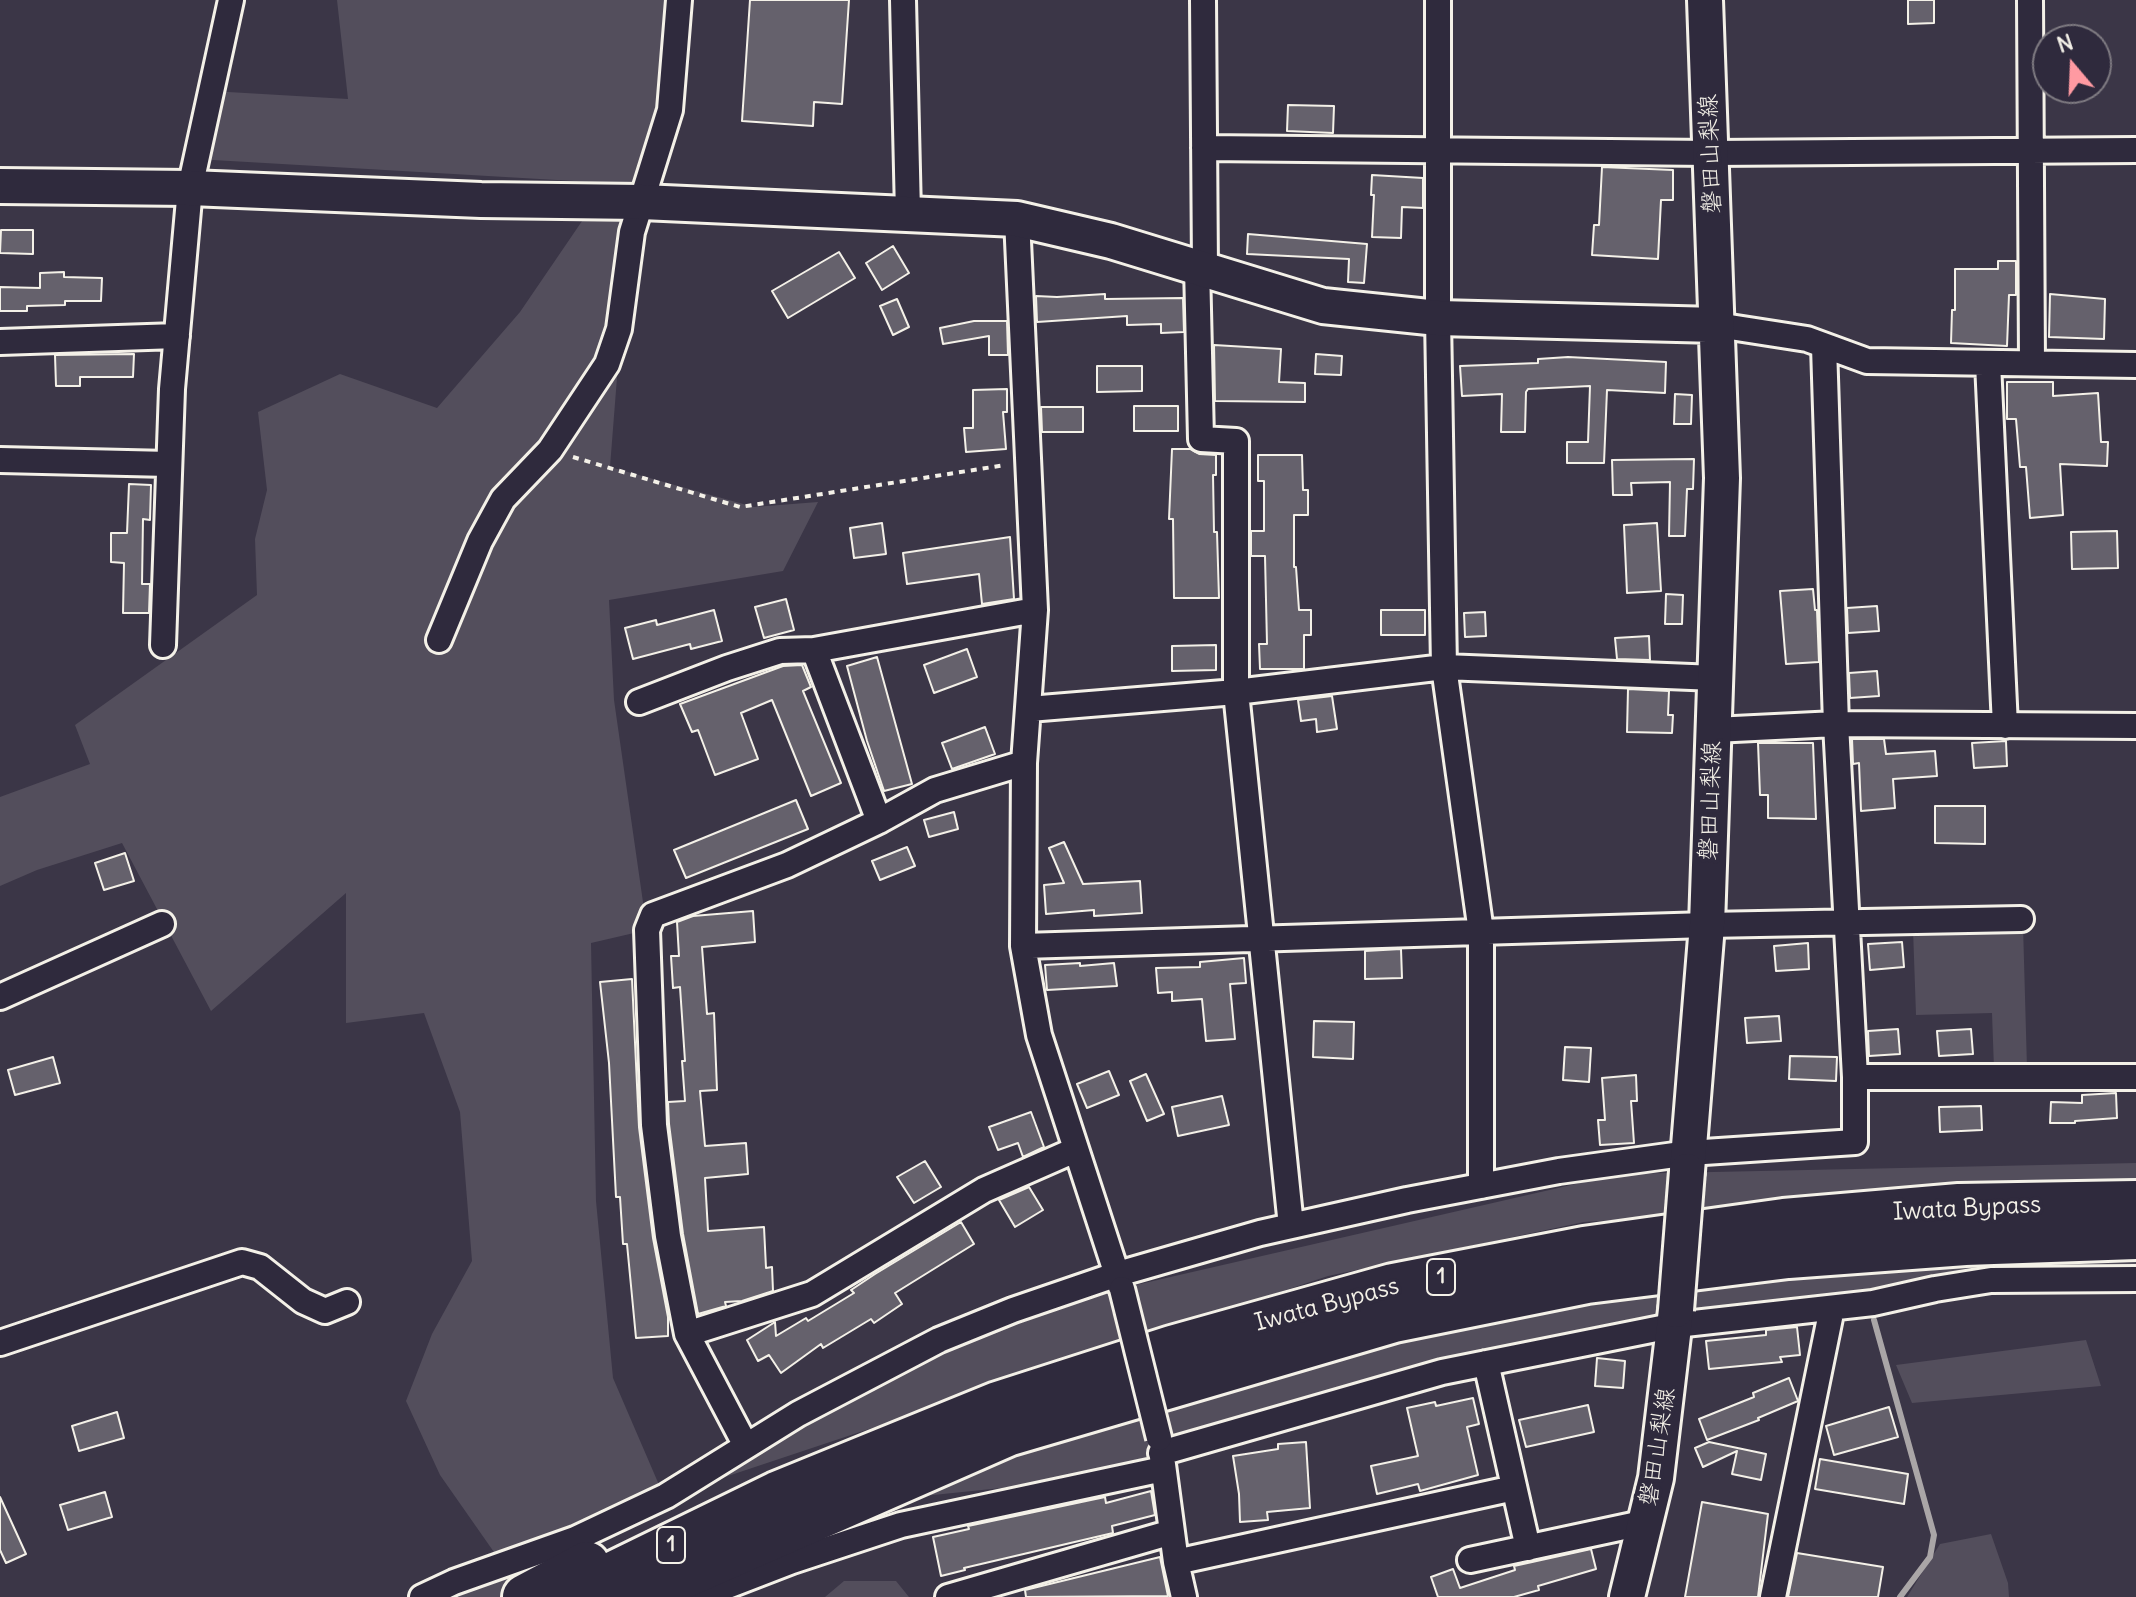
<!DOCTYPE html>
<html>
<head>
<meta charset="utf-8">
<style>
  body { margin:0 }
  #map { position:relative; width:2136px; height:1597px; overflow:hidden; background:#3b3647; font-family:Delius,sans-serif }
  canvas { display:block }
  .north { position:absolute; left:2032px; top:24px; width:80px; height:80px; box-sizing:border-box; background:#2f2a3d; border:2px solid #7e7a81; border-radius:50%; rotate:341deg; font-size:22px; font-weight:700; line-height:32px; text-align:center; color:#f4f1e8 }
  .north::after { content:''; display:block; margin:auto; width:28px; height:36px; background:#ff9aa2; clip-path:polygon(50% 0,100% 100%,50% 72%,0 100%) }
</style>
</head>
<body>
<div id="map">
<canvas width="2136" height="1597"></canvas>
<div class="north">N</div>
</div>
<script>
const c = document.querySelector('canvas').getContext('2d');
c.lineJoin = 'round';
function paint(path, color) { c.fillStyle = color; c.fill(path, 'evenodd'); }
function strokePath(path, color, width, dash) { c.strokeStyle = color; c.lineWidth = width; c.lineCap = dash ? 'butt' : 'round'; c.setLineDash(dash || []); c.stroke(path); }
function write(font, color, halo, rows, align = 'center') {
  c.font = font + ' Delius,"Klee One",sans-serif'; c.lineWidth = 7; c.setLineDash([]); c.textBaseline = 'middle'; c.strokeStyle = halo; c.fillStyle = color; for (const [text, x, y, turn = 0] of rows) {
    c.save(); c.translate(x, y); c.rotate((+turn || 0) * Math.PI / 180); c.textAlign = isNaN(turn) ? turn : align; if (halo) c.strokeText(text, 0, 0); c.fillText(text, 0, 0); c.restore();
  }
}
paint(new Path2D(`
  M 337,0 L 679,0 L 623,301 L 610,467 L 754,507 L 818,502 L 783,571 L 609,600 L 614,700 L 647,930 L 591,943 L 596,1201 L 613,1378 L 669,1508 L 503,1565 L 440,1475 L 406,1401 L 432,1334 L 472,1261 L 460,1112 L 424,1013 L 346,1023 L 346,893 L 211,1011 L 122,843 L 37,870 L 0,886 L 0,797 L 90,764 L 75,725 L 257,595 L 255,539 L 267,490 L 258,412 L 340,374 L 437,408 L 520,312 L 608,183 L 196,159 L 211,91 L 348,99 Z
  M 2023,925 L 2027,1068 L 1994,1069 L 1992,1013 L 1916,1015 L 1913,929 Z
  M 2136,1163 L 2136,1184 L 1584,1222 L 1328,1276 L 701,1485 L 871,1375 L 1066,1301 L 1619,1174 Z
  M 2136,1237 L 2136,1279 L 2074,1279 L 1463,1368 L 1147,1473 L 846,1504 L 1455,1308 Z
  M 2086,1340 L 2101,1386 L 1912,1403 L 1896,1365 Z
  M 1991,1534 L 2008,1583 L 2009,1597 L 1907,1597 L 1940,1544 Z
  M 563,1561 L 506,1597 L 410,1597 Z
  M 844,1581 L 896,1581 L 909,1597 L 825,1597 Z`), '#534e5c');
strokePath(new Path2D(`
  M 1874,1320 L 1934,1535 L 1930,1557 L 1900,1597`), '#aaa6a7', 6);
const building = new Path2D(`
  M 750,0 L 849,0 L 842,104 L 814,102 L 813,126 L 742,121 Z
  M 1908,0 L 1934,0 L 1934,23 L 1908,24 Z
  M 1288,105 L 1334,106 L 1333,133 L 1287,131 Z
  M 1602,167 L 1673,170 L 1673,200 L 1661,200 L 1658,259 L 1592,255 L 1594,225 L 1599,225 Z
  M 1372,175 L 1423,178 L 1423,208 L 1402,207 L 1401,238 L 1372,237 L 1374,195 L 1371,195 Z
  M 1,230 L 33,230 L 33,254 L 0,253 Z
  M 1248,234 L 1367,244 L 1364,283 L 1348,282 L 1349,259 L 1247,254 Z
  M 893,246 L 909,273 L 882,290 L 866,263 Z
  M 839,252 L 855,278 L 788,318 L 772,291 Z
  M 1998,261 L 2016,261 L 2016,295 L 2009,295 L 2007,346 L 1951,343 L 1952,310 L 1955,310 L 1955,269 L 1998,269 Z
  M 64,272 L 64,277 L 102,278 L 101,301 L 65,301 L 65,305 L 27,306 L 27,311 L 0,311 L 0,287 L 40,288 L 40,273 Z
  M 1105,294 L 1105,299 L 1183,298 L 1184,332 L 1161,333 L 1161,324 L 1127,325 L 1127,316 L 1037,322 L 1036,296 L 1057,297 Z
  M 2050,294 L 2105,299 L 2104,339 L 2049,337 Z
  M 897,299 L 909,327 L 893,335 L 880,306 Z
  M 974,321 L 1007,321 L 1008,355 L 989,355 L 989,336 L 943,344 L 940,328 Z
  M 1214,345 L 1281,349 L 1279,382 L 1305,383 L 1305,402 L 1215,401 Z
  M 134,354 L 133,377 L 80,377 L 80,386 L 56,386 L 55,355 Z
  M 1316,354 L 1342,356 L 1341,375 L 1315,374 Z
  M 1568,357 L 1666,362 L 1665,393 L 1607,390 L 1604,463 L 1567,463 L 1567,442 L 1588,442 L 1590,386 L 1528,389 L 1526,392 L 1525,432 L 1501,432 L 1502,394 L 1462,396 L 1460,366 L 1538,363 L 1538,359 Z
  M 1097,366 L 1142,366 L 1142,391 L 1097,392 Z
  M 2007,382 L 2053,382 L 2053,396 L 2098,393 L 2101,442 L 2108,442 L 2107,466 L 2060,464 L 2063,515 L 2030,518 L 2026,467 L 2020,467 L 2016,419 L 2007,419 Z
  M 1007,389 L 1007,412 L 1003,412 L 1006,449 L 966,452 L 964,428 L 973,428 L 973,390 Z
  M 1675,394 L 1692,395 L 1691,424 L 1674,424 Z
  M 1134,406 L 1178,406 L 1178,431 L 1134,431 Z
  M 1041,407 L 1083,407 L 1083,432 L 1042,432 Z
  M 1172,449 L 1190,449 L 1199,454 L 1216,455 L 1216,475 L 1213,475 L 1214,532 L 1217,532 L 1219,598 L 1174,598 L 1173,519 L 1169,519 Z
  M 1258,455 L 1302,455 L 1303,490 L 1308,490 L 1308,515 L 1294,515 L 1294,567 L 1296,567 L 1299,610 L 1311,610 L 1311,635 L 1304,635 L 1304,669 L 1260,669 L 1259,644 L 1267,644 L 1265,556 L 1251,556 L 1251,531 L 1264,531 L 1264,481 L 1258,481 Z
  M 1694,459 L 1693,489 L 1687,489 L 1685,536 L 1669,536 L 1670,482 L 1631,483 L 1632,495 L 1613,495 L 1612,460 Z
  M 129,484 L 151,485 L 150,520 L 143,519 L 142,584 L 150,584 L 149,613 L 123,613 L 124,563 L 111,562 L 111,533 L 127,533 Z
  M 882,523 L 886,554 L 854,558 L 850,528 Z
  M 1657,523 L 1661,591 L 1627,593 L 1624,525 Z
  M 2117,531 L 2118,568 L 2072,569 L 2071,532 Z
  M 1010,537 L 1014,599 L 982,604 L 979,574 L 907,584 L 903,553 Z
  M 1813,589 L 1815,610 L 1817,610 L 1819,662 L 1786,664 L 1780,591 Z
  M 1666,594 L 1683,595 L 1682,624 L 1665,624 Z
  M 786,599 L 794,630 L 764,638 L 755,607 Z
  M 1877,606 L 1879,631 L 1848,633 L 1847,608 Z
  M 714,610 L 722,641 L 691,649 L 690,644 L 633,659 L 625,628 L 656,620 L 657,625 Z
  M 1381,610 L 1425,610 L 1425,635 L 1381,635 Z
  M 1485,612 L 1486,636 L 1465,637 L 1464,613 Z
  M 1649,636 L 1650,660 L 1617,659 L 1615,638 Z
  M 1216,645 L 1216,670 L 1172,671 L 1172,646 Z
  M 967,649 L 977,677 L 934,693 L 924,665 Z
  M 877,657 L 912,784 L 884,791 L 867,741 L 847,666 Z
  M 802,665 L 811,687 L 803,691 L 841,783 L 811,796 L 772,700 L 741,713 L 758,759 L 715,775 L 698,730 L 692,732 L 680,704 L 783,666 Z
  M 1877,671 L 1879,696 L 1850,698 L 1849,673 Z
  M 1628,689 L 1669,691 L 1668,715 L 1673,715 L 1672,733 L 1627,732 Z
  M 1332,696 L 1337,729 L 1317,732 L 1316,719 L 1301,721 L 1298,700 Z
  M 985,727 L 995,754 L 952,769 L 942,743 Z
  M 1852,739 L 1884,739 L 1886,754 L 1935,751 L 1937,776 L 1893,779 L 1895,808 L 1861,811 L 1859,763 L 1853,764 Z
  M 2006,741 L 2007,766 L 1974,768 L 1972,743 Z
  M 1758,743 L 1813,743 L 1816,819 L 1768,818 L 1768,795 L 1760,795 Z
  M 796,800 L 808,829 L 686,878 L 674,850 Z
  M 1935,806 L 1985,806 L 1985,844 L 1935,843 Z
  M 954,812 L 958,829 L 929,837 L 924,820 Z
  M 1064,842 L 1083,884 L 1140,881 L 1142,913 L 1094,916 L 1094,910 L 1046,914 L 1044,885 L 1064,883 L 1049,848 Z
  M 907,847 L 915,866 L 880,880 L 872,861 Z
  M 125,853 L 134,881 L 104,890 L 95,863 Z
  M 753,911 L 755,942 L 702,947 L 707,1014 L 714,1013 L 717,1090 L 700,1091 L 705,1146 L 746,1143 L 748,1174 L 705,1178 L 708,1231 L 764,1227 L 766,1268 L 772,1267 L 773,1291 L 742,1301 L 725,1302 L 726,1306 L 698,1314 L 683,1234 L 669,1124 L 668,1102 L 685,1101 L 682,1061 L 685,1061 L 680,987 L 673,988 L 671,956 L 679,956 L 677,922 L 693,916 Z
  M 1902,942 L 1904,967 L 1870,970 L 1868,944 Z
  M 1808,943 L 1809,969 L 1776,971 L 1774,946 Z
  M 1401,949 L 1402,978 L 1365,979 L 1365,951 Z
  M 1244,958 L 1246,983 L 1230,984 L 1235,1039 L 1206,1041 L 1202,999 L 1172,1001 L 1172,992 L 1158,993 L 1156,968 L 1200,967 L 1200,962 Z
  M 1080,963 L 1080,966 L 1114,963 L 1117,986 L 1047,990 L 1045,965 Z
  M 632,979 L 639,1127 L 653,1238 L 668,1317 L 668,1336 L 636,1338 L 627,1244 L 623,1244 L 620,1197 L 616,1197 L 609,1063 L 600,982 Z
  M 1779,1016 L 1781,1041 L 1747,1043 L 1745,1018 Z
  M 1314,1021 L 1354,1022 L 1353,1059 L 1313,1057 Z
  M 1898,1029 L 1900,1054 L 1869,1056 L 1868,1031 Z
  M 1971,1029 L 1973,1054 L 1939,1056 L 1937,1031 Z
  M 1565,1047 L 1591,1048 L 1589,1082 L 1563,1080 Z
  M 1790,1056 L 1837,1057 L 1836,1081 L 1789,1079 Z
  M 53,1057 L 60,1083 L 15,1095 L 8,1070 Z
  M 1109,1071 L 1119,1095 L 1087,1108 L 1077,1084 Z
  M 1146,1074 L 1164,1114 L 1147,1121 L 1130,1081 Z
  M 1636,1075 L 1637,1101 L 1631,1101 L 1634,1143 L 1600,1145 L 1598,1120 L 1605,1120 L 1602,1078 Z
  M 2116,1093 L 2117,1118 L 2075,1121 L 2075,1123 L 2050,1123 L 2051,1102 L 2082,1103 L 2082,1095 Z
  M 1222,1096 L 1229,1125 L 1178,1136 L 1172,1107 Z
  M 1981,1106 L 1982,1130 L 1940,1132 L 1939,1107 Z
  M 1031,1112 L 1044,1147 L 1023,1157 L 1018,1143 L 998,1150 L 989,1127 Z
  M 925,1161 L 941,1187 L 914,1203 L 897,1177 Z
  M 1029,1187 L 1043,1210 L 1015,1227 L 999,1200 Z
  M 961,1222 L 974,1244 L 895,1293 L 902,1304 L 874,1323 L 871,1319 L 823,1348 L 821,1344 L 781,1373 L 769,1355 L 758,1361 L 747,1340 L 775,1322 L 776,1336 L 806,1318 L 808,1321 L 854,1293 L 851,1290 L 875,1274 Z
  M 1797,1327 L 1800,1355 L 1780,1357 L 1782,1362 L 1709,1369 L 1706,1341 L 1766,1335 L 1766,1330 Z
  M 1597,1358 L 1625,1361 L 1623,1388 L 1595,1386 Z
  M 1789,1378 L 1798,1401 L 1758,1418 L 1759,1420 L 1707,1440 L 1699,1419 L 1754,1397 L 1753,1393 Z
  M 1473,1398 L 1479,1424 L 1467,1427 L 1478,1475 L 1420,1491 L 1418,1484 L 1377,1494 L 1371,1466 L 1418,1456 L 1407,1408 L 1435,1402 L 1436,1406 Z
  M 1588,1405 L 1594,1432 L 1526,1447 L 1519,1420 Z
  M 1889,1407 L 1898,1437 L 1834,1455 L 1826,1426 Z
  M 117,1412 L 124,1438 L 79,1451 L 72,1426 Z
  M 1306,1442 L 1310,1508 L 1267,1512 L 1268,1520 L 1240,1522 L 1239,1494 L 1233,1456 L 1278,1449 L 1278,1444 Z
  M 1709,1442 L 1766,1454 L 1761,1480 L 1732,1474 L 1737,1451 L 1703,1467 L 1695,1448 Z
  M 1820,1459 L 1908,1474 L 1904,1504 L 1815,1489 Z
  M 1151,1491 L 1155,1515 L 1112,1526 L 1113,1533 L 964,1568 L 965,1570 L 941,1576 L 933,1537 L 969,1529 L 968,1526 L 1105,1497 L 1106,1503 Z
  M 105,1492 L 112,1517 L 68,1530 L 60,1505 Z
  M 0,1497 L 26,1554 L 6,1563 L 0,1550 Z
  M 1702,1502 L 1768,1514 L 1758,1597 L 1685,1597 Z
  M 1591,1549 L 1596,1569 L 1538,1586 L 1539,1590 L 1514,1597 L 1438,1597 L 1431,1577 L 1453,1569 L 1460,1588 L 1515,1570 L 1514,1566 Z
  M 1797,1553 L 1883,1567 L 1878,1597 L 1788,1597 Z
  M 1160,1557 L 1168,1596 L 1026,1597 L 1025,1590 Z`);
paint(building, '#65616c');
strokePath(building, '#f4f1e8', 2);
const street = new Path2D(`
  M 903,0 L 908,213
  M 1203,0 L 1205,268
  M 1438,0 L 1438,318 L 1444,667 L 1481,932 L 1481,1186
  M 2030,0 L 2032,363
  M 1204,148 L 1711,153 L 2136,150
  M 1017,219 L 1035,610
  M 1197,266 L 1201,439 L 1236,441 L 1236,692 L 1291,1226
  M 1717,325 L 1807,339 L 1867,361 L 2136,365
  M 0,342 L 177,336
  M 1988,363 L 2005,726
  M 0,460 L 169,464
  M 439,640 L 480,541 L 503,499 L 550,450 L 607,364 L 619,329 L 632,232 L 670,110 L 679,0
  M 163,645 L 172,389 L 190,188 L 231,0
  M 814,650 L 879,821
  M 639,702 L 727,668 L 780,651 L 814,650 L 1035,610 L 1024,763 L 1023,946 L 1039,1035 L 1121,1287
  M 1029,709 L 1236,692 L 1444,667 L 1716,678
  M 1714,730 L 1836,724 L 2136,726
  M 1023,946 L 1707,925 L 2021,919
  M 0,997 L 162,924
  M 1855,1077 L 2136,1077
  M 687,1334 L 812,1294 L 984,1190 L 1075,1150
  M 0,1343 L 242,1262 L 260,1267 L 303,1301 L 325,1311 L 347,1302
  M 1486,1363 L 1528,1548
  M 746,1446 L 687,1334 L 668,1236 L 654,1125 L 647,930 L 653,915 L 787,865 L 879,821 L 935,790 L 1024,763
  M 1161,1453 L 1442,1372 L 1676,1325 L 1873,1303 L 1935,1289 L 1991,1280 L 2136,1279
  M 1162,1457 L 1176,1562 L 1184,1597
  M 1470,1560 L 1647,1522
  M 1176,1562 L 1514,1488
  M 422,1597 L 454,1582 L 575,1539 L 666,1496 L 798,1414 L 939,1340 L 1013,1310 L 1118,1274 L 1260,1233 L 1407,1200 L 1559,1171 L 1689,1153 L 1855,1142 L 1855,1077 L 1836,724 L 1824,346
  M 699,1597 L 792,1561 L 901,1525 L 1163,1469
  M 948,1597 L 1172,1532
  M 1773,1597 L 1832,1308`);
const secondary = new Path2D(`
  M 0,186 L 190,188 L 481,200 L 642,202 L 1017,219 L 1111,241 L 1323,306 L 1438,318 L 1717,325
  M 1687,1171 L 1707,925 L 1722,478 L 1705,0
  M 1627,1597 L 1656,1478 L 1676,1310`);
const highway = new Path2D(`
  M 525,1597 L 587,1564
  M 566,1597 L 777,1494 L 998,1404 L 1172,1348 L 1393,1286 L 1584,1249 L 1784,1221 L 1959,1206 L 2136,1203
  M 636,1597 L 1007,1434 L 1394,1320 L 1587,1281 L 1788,1256 L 1965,1243 L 2136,1237`);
strokePath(street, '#f4f1e8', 30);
strokePath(secondary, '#f4f1e8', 40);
strokePath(highway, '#f4f1e8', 50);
strokePath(new Path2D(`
  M 573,457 L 740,507 L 1005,465`), '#f4f1e8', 4, [6, 6]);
strokePath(street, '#2f2a3d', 24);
strokePath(secondary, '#2f2a3d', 34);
strokePath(highway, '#2f2a3d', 44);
const streetBridge = new Path2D(`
  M 1122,1289 L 1159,1438`);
const secondaryBridge = new Path2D(`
  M 1676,1310 L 1687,1171`);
strokePath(streetBridge, '#f4f1e8', 30, []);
strokePath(secondaryBridge, '#f4f1e8', 40, []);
strokePath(streetBridge, '#2f2a3d', 24);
strokePath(secondaryBridge, '#2f2a3d', 34);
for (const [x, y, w] of [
  [1441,1277,28],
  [671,1545,28]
]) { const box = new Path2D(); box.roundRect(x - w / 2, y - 18, w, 36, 6); c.fillStyle = '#2f2a3d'; c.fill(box); strokePath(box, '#f4f1e8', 2); }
write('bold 22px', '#f4f1e8', null, [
  ["1",1441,1277],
  ["1",671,1545]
]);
write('24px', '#f4f1e8', '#2f2a3d', [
  ["磐田山梨線",1711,154,-92],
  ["磐田山梨線",1711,801,-88],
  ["Iwata Bypass",1967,1209,-3],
  ["Iwata Bypass",1327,1305,-15],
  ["磐田山梨線",1658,1447,-81]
]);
</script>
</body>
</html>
